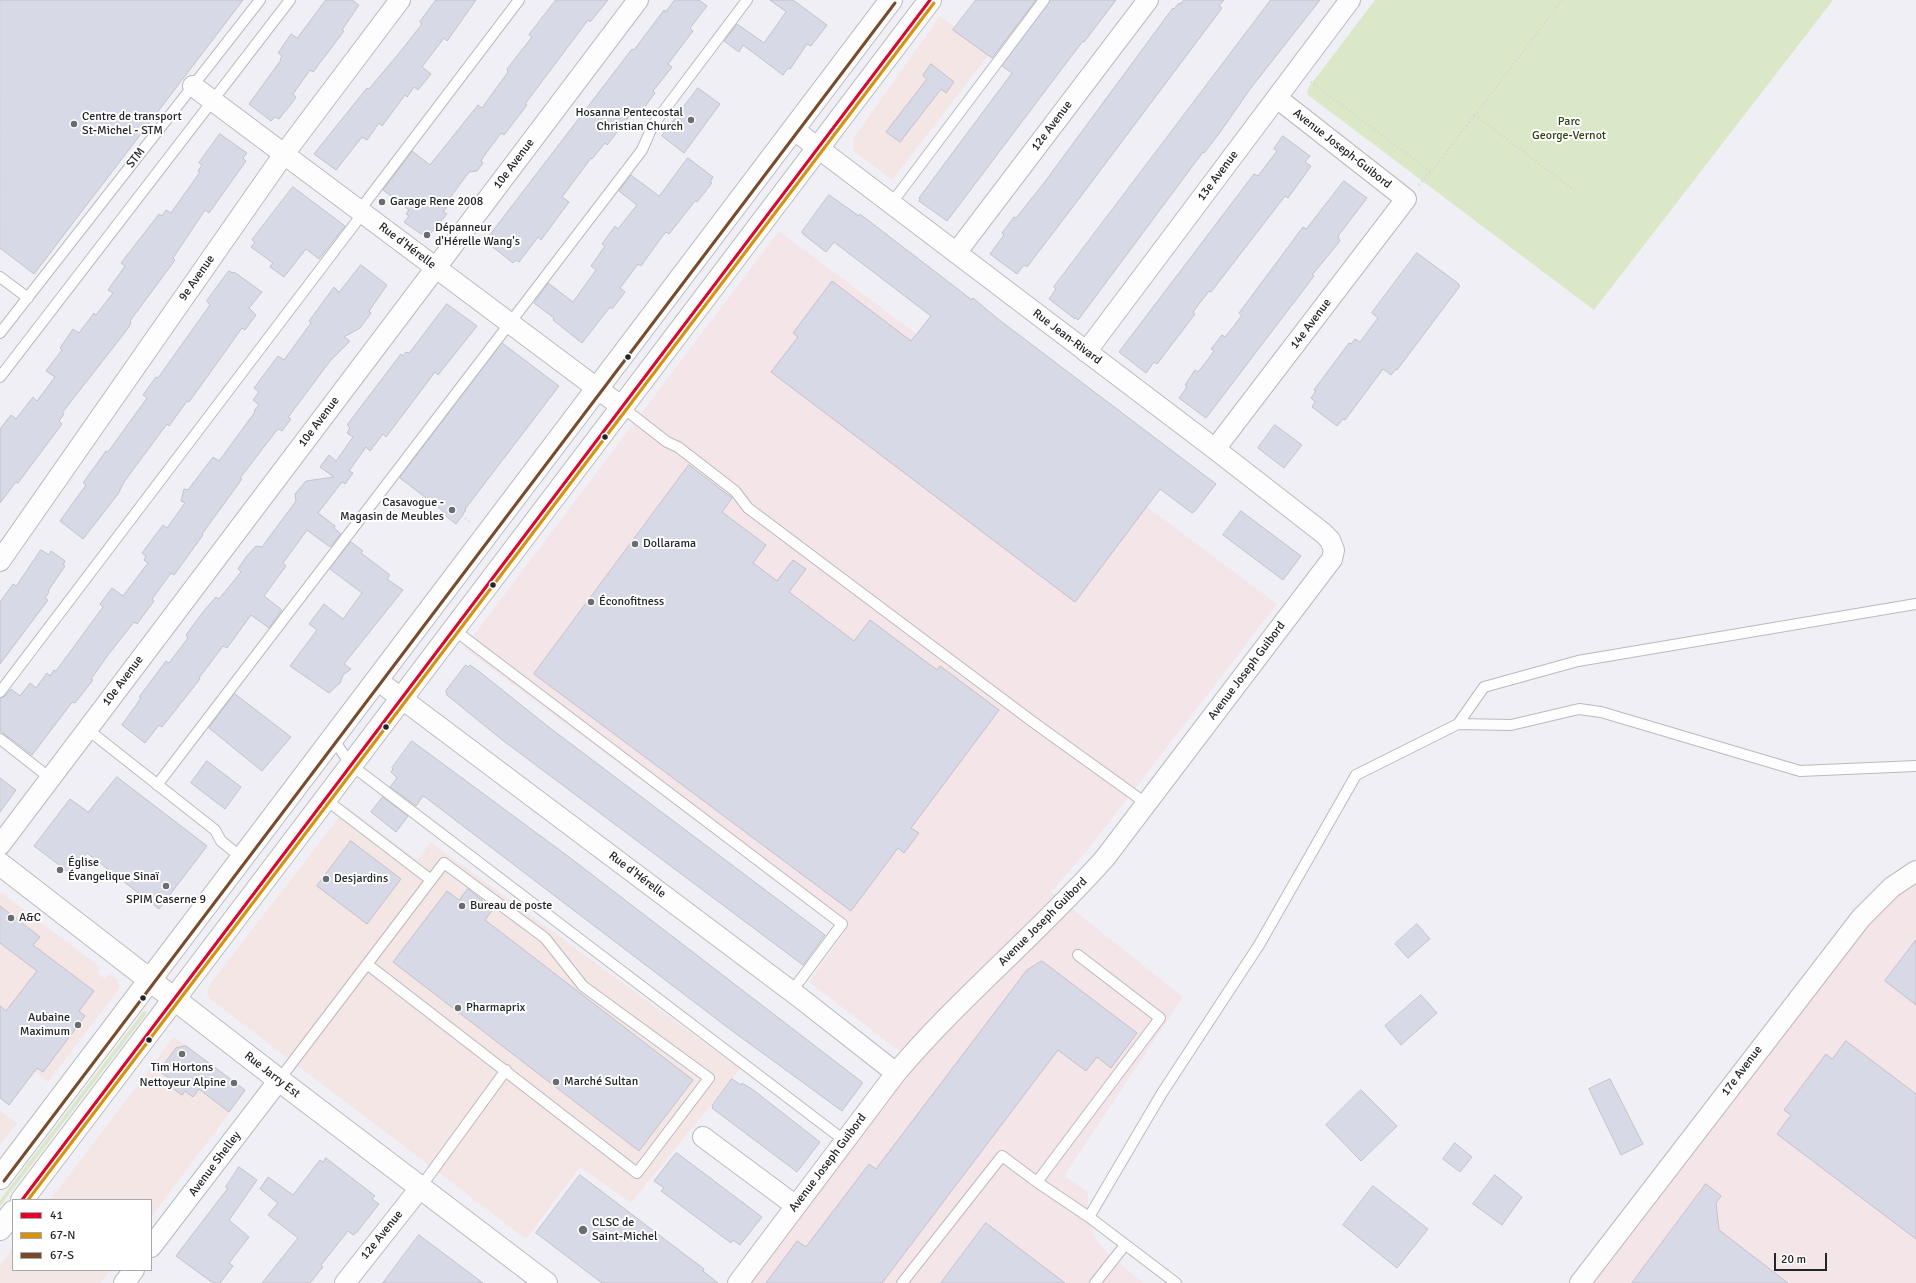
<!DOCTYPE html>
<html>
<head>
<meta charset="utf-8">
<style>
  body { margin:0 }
  #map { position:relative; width:1916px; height:1283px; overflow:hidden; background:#efeff5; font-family:Signika,sans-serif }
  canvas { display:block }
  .legend { position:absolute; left:12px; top:1199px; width:140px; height:72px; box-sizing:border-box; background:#fff; border:1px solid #a7a8a9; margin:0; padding:5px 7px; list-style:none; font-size:12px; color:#242529 }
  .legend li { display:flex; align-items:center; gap:8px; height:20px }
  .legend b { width:20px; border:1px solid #a7a8a9 }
  .scale { position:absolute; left:1774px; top:1253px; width:53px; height:18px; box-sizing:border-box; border:2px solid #242529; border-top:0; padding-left:5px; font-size:12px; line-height:14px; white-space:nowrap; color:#242529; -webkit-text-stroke:3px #fff; paint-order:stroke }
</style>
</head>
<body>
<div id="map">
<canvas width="1916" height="1283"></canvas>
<ul class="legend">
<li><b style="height:5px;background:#e4002b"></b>41</li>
<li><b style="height:5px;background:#d79306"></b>67-N</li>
<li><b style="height:5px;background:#7a4b2a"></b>67-S</li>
</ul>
<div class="scale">20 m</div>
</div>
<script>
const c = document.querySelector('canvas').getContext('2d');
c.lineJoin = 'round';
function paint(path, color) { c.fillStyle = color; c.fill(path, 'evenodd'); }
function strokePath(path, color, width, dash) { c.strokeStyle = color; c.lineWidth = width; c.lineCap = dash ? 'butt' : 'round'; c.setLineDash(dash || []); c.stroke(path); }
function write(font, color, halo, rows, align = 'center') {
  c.font = font + ' Signika,sans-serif'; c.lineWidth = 4; c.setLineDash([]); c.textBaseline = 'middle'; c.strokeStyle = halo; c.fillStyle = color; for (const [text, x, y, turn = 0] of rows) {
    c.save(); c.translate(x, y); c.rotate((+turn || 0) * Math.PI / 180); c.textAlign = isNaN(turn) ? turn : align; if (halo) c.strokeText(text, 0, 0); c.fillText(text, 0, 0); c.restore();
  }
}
paint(new Path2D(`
  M 940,16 L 990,53 L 892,180 L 854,151 L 853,139 Z
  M 347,807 L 417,860 L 431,842 L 740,1069 L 631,1203 L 580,1167 L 526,1239 L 210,999 L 207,994 L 210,984 Z
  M 0,892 L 100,967 L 97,973 L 105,979 L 109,974 L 117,979 L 119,985 L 119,989 L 48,1082 L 0,1046 Z
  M 174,1037 L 237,1083 L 245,1092 L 151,1217 L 151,1200 L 50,1200 Z
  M 0,1111 L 17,1123 L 0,1145 Z
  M 13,1248 L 13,1270 L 111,1270 L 101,1283 L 0,1283 L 0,1265 Z`), '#f3e6e4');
paint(new Path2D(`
  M 779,231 L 1277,604 L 1090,847 L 1051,892 L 1183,997 L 1064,1176 L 1088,1192 L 1088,1214 L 1094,1236 L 1105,1251 L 1143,1283 L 738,1283 L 907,1057 L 809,982 L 845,932 L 464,648 Z
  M 1916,874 L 1916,1283 L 1580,1283 L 1844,939 Z`), '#f4e5e8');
paint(new Path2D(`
  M 1375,0 L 1833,0 L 1594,310 L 1308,95 L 1307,92 L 1309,87 Z
  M 144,1011 L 147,1012 L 146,1014 L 0,1206 L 0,1200 Z`), '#dae8c7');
const building = new Path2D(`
  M 0,0 L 243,0 L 34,274 L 0,248 Z
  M 326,0 L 352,0 L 359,5 L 342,30 L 344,31 L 313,72 L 310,70 L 293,94 L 296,97 L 292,103 L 279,119 L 275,117 L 271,121 L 249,104 L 281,60 L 280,59 L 282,56 L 278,53 L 291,34 L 297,38 Z
  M 436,0 L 476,0 L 447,41 L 444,38 L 422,67 L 431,74 L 418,90 L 414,87 L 407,97 L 405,95 L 382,126 L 379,123 L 367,140 L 362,137 L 336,170 L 314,154 L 367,88 L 369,89 L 400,52 L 422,24 L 420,22 Z
  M 556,0 L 608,0 L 590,22 L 588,20 L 525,104 L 527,105 L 504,135 L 501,133 L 484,156 L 481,161 L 483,163 L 477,171 L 469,172 L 452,195 L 445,206 L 447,207 L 443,212 L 447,214 L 431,233 L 421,234 L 404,222 L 409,216 L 406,214 L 409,210 L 383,190 L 412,151 L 430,165 L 478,105 L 482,108 L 508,72 L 507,69 L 532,37 L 529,35 Z
  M 675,0 L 699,0 L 707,6 L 690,28 L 693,31 L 668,64 L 672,67 L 653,91 L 655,93 L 638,116 L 632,113 L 607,145 L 605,143 L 592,159 L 591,158 L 562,197 L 569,202 L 541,240 L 538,237 L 519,262 L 516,260 L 513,263 L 489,244 L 492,238 L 489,236 L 632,49 L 634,50 L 664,10 L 665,12 Z
  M 770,0 L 793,0 L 827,25 L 811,46 L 807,44 L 790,69 L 788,68 L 783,75 L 743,45 L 739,52 L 724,41 L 737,24 L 764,43 L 786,12 Z
  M 976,0 L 1036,0 L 992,58 L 953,30 Z
  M 1050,0 L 1116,0 L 1084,42 L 1083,41 L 1073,54 L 947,221 L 919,201 L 920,199 L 919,198 L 1012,73 L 1002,66 Z
  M 1184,0 L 1224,0 L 1219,6 L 1222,8 L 1081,196 L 1027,267 L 1024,265 L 1017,274 L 990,254 L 1004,235 L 1002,233 L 1014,217 L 1016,218 L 1044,183 L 1164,20 L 1173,8 L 1174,9 L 1179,3 L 1180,4 Z
  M 1271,0 L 1320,0 L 1250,89 L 1221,131 L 1204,153 L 1203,152 L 1078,320 L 1076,318 L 1075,319 L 1049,299 L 1056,289 L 1054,287 Z
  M 931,64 L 954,82 L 946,93 L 941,89 L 900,142 L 886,132 L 927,79 L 923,76 Z
  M 698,88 L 720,104 L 684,153 L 662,136 Z
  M 220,134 L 247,153 L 243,158 L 246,161 L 209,213 L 205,210 L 173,258 L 175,260 L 130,321 L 131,322 L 129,327 L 62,413 L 64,414 L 59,421 L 62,424 L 18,483 L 16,482 L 0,503 L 0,429 L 11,415 L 16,419 L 33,397 L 37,401 L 55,377 L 46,371 L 62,350 L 60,348 L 73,329 L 79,333 L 94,313 L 96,315 L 113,293 L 108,290 L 125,266 L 121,263 L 159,214 L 162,216 L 166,210 L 171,213 L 200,172 L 198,171 L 202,165 L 199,163 Z
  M 1283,136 L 1310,156 L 1305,162 L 1311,166 L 1288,198 L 1285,196 L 1211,292 L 1209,291 L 1193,312 L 1195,314 L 1157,364 L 1154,362 L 1146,373 L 1119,352 L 1254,174 L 1258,176 L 1277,151 L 1274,149 Z
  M 688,158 L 713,177 L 710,182 L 712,183 L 697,202 L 695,201 L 669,234 L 666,232 L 661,238 L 641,266 L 638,264 L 620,288 L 625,292 L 612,309 L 610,307 L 582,343 L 553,320 L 554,318 L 534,303 L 548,283 L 573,302 L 596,270 L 591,266 L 605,246 L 602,244 L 615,226 L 618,229 L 637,205 L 619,191 L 631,175 L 659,196 Z
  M 1344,181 L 1367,198 L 1338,236 L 1340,241 L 1312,275 L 1314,276 L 1206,418 L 1179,398 L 1187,387 L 1185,385 L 1195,370 L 1198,372 L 1206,362 L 1214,351 L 1211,349 L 1222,335 L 1225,337 L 1234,326 L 1242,315 L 1239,313 L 1303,227 L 1306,229 Z
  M 293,187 L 345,226 L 319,259 L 306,249 L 284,277 L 270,267 L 273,263 L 251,247 L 255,242 L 252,240 Z
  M 829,195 L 859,216 L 860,214 L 972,300 L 973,298 L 998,319 L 1216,484 L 1195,511 L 1192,513 L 1160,489 L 1075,602 L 771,372 L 798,337 L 793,333 L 832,281 L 911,341 L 931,316 L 834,242 L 826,252 L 803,234 L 802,232 Z
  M 1417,253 L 1459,284 L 1458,285 L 1460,286 L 1397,370 L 1396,369 L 1391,375 L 1383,369 L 1345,420 L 1343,419 L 1337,426 L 1312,407 L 1315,402 L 1311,398 L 1316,391 L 1314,390 L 1349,343 L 1351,344 L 1355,339 L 1360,342 L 1378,318 L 1372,313 Z
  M 361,265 L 387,285 L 369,311 L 371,313 L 360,328 L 344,337 L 350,341 L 330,361 L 289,416 L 288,417 L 291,419 L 282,431 L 279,429 L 277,430 L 240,478 L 242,479 L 202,534 L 203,535 L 174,575 L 171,573 L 152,599 L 154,601 L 137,624 L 134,622 L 108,655 L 91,679 L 93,680 L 75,703 L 73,702 L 70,705 L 32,755 L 0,731 L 0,698 L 5,696 L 11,689 L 20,696 L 30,683 L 36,688 L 47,673 L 50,676 L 54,670 L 56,671 L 103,607 L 100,604 L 112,588 L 123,596 L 148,563 L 144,560 L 146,556 L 142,553 L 163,525 L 167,528 L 185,503 L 181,501 L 184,489 L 188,490 L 213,457 L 219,461 L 255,412 L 254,411 L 259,405 L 253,400 L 259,392 L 254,388 L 278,356 L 284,360 L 311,323 L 309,321 L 334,287 L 339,292 Z
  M 229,271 L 233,273 L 234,272 L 262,292 L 249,308 L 256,315 L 245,330 L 242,328 L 189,402 L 187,401 L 169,426 L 167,424 L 158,436 L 124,482 L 118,494 L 83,539 L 60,521 L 86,485 L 83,483 L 106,451 L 108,452 L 147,398 L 143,395 L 156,377 L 158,378 L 210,305 L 207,301 Z
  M 447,304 L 477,326 L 438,375 L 435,372 L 386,437 L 383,434 L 370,451 L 366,447 L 349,471 L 353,473 L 345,484 L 342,482 L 318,513 L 335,526 L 334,528 L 341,534 L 330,547 L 307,530 L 283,563 L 286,566 L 264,596 L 282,610 L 269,628 L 251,615 L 227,648 L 223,646 L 199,678 L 200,679 L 162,727 L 159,725 L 145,743 L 122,725 L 141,698 L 139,697 L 166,661 L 169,663 L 188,638 L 186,635 L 203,612 L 216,597 L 219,599 L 241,572 L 238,569 L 246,557 L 256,546 L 262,547 L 296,501 L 295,494 L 306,481 L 334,477 L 320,467 L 329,455 L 336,461 L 353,437 L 347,433 L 350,428 L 347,425 L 401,354 L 403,356 L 406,352 L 409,353 Z
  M 502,343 L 559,386 L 465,509 L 466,510 L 456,524 L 442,513 L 443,511 L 400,478 Z
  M 1275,425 L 1302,445 L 1284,468 L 1258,448 Z
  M 689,465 L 732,498 L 722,512 L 766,545 L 753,563 L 777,581 L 793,560 L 806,569 L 789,592 L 854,641 L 870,620 L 937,670 L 940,666 L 999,710 L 911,828 L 919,833 L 904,853 L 898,848 L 851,911 L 534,674 Z
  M 1241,511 L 1301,556 L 1283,580 L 1223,535 Z
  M 351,542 L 363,551 L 361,553 L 390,575 L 387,579 L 403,590 L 344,664 L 351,669 L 343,675 L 340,683 L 329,693 L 290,666 L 317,630 L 309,624 L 324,604 L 343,619 L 362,593 L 330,569 Z
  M 41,550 L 49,555 L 51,551 L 65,561 L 63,565 L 65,566 L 48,591 L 49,592 L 45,598 L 48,600 L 0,664 L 0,602 L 13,584 L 16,586 Z
  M 466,665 L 468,667 L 470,665 L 481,673 L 550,728 L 825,935 L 803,965 L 501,739 L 447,695 L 446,691 Z
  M 235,694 L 291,737 L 262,771 L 209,728 Z
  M 412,741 L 569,857 L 862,1082 L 862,1084 L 842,1111 L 731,1030 L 425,797 L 423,796 L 416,806 L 390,787 L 397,778 L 391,772 L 393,769 L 392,768 Z
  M 207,761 L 241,787 L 225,809 L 191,783 Z
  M 117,777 L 207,846 L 159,909 L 87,853 L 71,874 L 34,846 L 70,799 L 88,812 Z
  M 0,778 L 16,790 L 0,812 Z
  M 383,797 L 408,816 L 396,832 L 371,812 Z
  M 351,841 L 401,879 L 367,924 L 317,886 Z
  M 468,889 L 493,909 L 485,920 L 693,1080 L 639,1151 L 393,962 L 447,891 L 459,900 Z
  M 0,906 L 40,937 L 33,945 L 94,991 L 79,1011 L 85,1016 L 43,1072 L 37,1068 L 9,1105 L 0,1098 L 0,1006 L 6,1011 L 37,971 L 0,943 Z
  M 1417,924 L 1430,939 L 1408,958 L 1395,944 Z
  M 1916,940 L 1916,1005 L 1885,981 Z
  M 1042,961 L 1137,1033 L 1111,1068 L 1097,1057 L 1086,1071 L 1058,1050 L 882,1283 L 766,1283 L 797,1241 L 806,1247 L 869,1164 L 876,1169 L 1027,970 Z
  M 1421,995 L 1437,1013 L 1401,1045 L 1385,1026 Z
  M 1846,1041 L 1916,1094 L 1916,1239 L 1777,1134 L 1791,1115 L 1784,1110 L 1826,1054 L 1832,1059 Z
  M 186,1046 L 245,1090 L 229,1112 L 199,1089 L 193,1097 L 185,1091 L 182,1095 L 169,1086 L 173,1081 L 159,1071 L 176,1048 Z
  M 732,1079 L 741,1085 L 742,1083 L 752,1089 L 820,1142 L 797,1172 L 712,1108 L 713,1107 L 712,1106 Z
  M 1610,1079 L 1643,1144 L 1621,1155 L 1589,1089 Z
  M 1361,1090 L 1397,1126 L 1361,1161 L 1326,1125 Z
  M 1455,1143 L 1472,1157 L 1460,1172 L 1443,1159 Z
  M 677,1153 L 762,1217 L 740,1245 L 733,1240 L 731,1243 L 719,1234 L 661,1191 L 664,1188 L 654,1181 L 675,1154 Z
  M 326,1158 L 375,1196 L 372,1199 L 379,1204 L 357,1232 L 353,1235 L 348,1231 L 321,1265 L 323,1267 L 310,1283 L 262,1283 L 298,1238 L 268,1215 L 278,1203 L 260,1189 L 268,1177 L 293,1195 L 320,1160 L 323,1162 Z
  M 239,1167 L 257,1180 L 229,1220 L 249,1237 L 229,1263 L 233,1266 L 220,1283 L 213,1283 L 176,1256 L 228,1188 L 226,1187 Z
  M 580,1175 L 704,1269 L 703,1271 L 718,1283 L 602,1283 L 536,1233 Z
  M 1495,1175 L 1522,1197 L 1502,1225 L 1473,1204 Z
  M 1706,1184 L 1721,1196 L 1716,1203 L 1719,1230 L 1788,1283 L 1632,1283 Z
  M 1373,1186 L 1428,1229 L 1397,1268 L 1343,1225 Z
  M 986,1223 L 1065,1283 L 941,1283 Z
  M 419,1235 L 483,1283 L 383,1283 Z`);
paint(building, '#d8d9e7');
strokePath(building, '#c2c2c7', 1);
const service = new Path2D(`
  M 891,204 L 1044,0
  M 359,211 L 519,0
  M 0,277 L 28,298
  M 0,333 L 260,0
  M 0,377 L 290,0
  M 622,407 L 667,442 L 678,447 L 735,491 L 748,508 L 1033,722 L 1147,804
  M 453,629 L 842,924 L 792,991
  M 0,692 L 363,213
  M 1458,724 L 1484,687 L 1578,661 L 1916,604
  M 87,729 L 215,830 L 221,841 L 242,858
  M 0,739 L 50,778
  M 333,739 L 351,765 L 845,1141
  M 157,785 L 642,150 L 653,125 L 747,0
  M 367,964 L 637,1173 L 709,1078 L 583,986 L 545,938 L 444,863 L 431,880
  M 279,1080 L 431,880 L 325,799
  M 1037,1182 L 1089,1217
  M 420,1188 L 506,1070
  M 902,1283 L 1002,1156 L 1037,1182 L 1160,1018 L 1078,955
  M 1095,1283 L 1125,1245
  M 1176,1283 L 1089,1217 L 1162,1093 L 1259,945 L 1356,775 L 1458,724 L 1511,725 L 1579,709 L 1601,712 L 1800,771 L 1916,766`);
const minor = new Path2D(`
  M 193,86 L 622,407
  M 956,253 L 1148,0
  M 1086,352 L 1350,0
  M 1215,449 L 1406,199 L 1277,98
  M 0,561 L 284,154 L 400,0
  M 377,680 L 799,997 L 896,1073
  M 0,845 L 638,0
  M 703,1137 L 796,1206
  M 151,1247 L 279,1080
  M 124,1283 L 134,1270
  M 345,1283 L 420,1188
  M 738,1283 L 896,1073 C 961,996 1039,933 1105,858 L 1332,559 L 1334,550 L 1330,540 L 1323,533 L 1215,449 L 793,129
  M 1580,1283 L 1861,918 L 1892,887 L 1916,871`);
const tertiary = new Path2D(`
  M 0,864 L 279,1080 L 546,1283`);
const secondary = new Path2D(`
  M 0,1178 L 891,0
  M 22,1200 L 930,0
  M 0,1229 L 13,1212`);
strokePath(service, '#bababf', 12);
strokePath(minor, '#bababf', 22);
strokePath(tertiary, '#bababf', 24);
strokePath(secondary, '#bababf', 24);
strokePath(new Path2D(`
  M 1562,0 L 1475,115 L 1574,190
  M 1311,82 L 1431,172 L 1475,115
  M 1419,185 L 1431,172
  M 462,516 L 471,523`), '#d5d5d7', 2.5, [1, 3]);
strokePath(service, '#fdfdfe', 10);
strokePath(minor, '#fdfdfe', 20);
strokePath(tertiary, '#fdfdfe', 22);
strokePath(secondary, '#fdfdfe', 22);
strokePath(new Path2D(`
  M 22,1200 L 930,0`), '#e4002b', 3);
strokePath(new Path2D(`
  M 28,1200 L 934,3`), '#d79306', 3);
strokePath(new Path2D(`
  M 4,1181 L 895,3`), '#7a4b2a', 3);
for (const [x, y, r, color] of [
  [691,120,4,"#6b6c70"],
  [74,124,4,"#6b6c70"],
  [382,202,4,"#6b6c70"],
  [427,235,4,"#6b6c70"],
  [628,357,3.5,"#242529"],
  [605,437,3.5,"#242529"],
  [452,510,4,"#6b6c70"],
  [635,544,4,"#6b6c70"],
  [493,585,3.5,"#242529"],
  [591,602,4,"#6b6c70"],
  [386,727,3.5,"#242529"],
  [60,870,4,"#6b6c70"],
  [326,879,4,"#6b6c70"],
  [166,886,4,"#6b6c70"],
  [462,906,4,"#6b6c70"],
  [11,918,4,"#6b6c70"],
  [143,998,3.5,"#242529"],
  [458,1008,4,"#6b6c70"],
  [78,1025,4,"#6b6c70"],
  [149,1040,3.5,"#242529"],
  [182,1054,4,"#6b6c70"],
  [556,1082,4,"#6b6c70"],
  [234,1083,4,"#6b6c70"],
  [583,1230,5,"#6b6c70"]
]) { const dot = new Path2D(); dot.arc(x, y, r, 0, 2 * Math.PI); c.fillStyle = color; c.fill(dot); strokePath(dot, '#fff', 1.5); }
write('12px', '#242529', '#fff', [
  ["Hosanna Pentecostal",683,113,"right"],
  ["Christian Church",683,127,"right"],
  ["Centre de transport",82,117],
  ["St-Michel - STM",82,131],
  ["Garage Rene 2008",390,202],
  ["Dépanneur",435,228],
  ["d'Hérelle Wang's",435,242],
  ["Casavogue -",444,503,"right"],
  ["Magasin de Meubles",444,517,"right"],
  ["Dollarama",643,544],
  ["Éconofitness",599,602],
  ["Église",68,863],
  ["Évangelique Sinaï",68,877],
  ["Desjardins",334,879],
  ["SPIM Caserne 9",166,900,"center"],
  ["Bureau de poste",470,906],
  ["A&C",19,918],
  ["Pharmaprix",466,1008],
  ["Aubaine",70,1018,"right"],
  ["Maximum",70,1032,"right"],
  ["Tim Hortons",182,1068,"center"],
  ["Marché Sultan",564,1082],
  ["Nettoyeur Alpine",226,1083,"right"],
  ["CLSC de",592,1223],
  ["Saint-Michel",592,1237]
], 'left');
write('12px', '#304010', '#fff', [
  ["Parc",1569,122],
  ["George-Vernot",1569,136]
]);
write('12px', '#242529', '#fff', [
  ["12e Avenue",1052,126,-53],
  ["Avenue Joseph-Guibord",1342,149,38],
  ["STM",136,158,-52],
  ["10e Avenue",514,164,-53],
  ["13e Avenue",1218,176,-53],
  ["Rue d'Hérelle",407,246,37],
  ["9e Avenue",197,278,-55],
  ["14e Avenue",1311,324,-53],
  ["Rue Jean-Rivard",1067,337,37],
  ["10e Avenue",319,422,-53],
  ["Avenue Joseph Guibord",1247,671,-53],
  ["10e Avenue",123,681,-53],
  ["Rue d'Hérelle",637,875,37],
  ["Avenue Joseph Guibord",1043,922,-45],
  ["17e Avenue",1742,1071,-53],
  ["Rue Jarry Est",272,1075,38],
  ["Avenue Joseph Guibord",828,1163,-53],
  ["Avenue Shelley",215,1164,-53],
  ["12e Avenue",382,1235,-51]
]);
</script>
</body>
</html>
